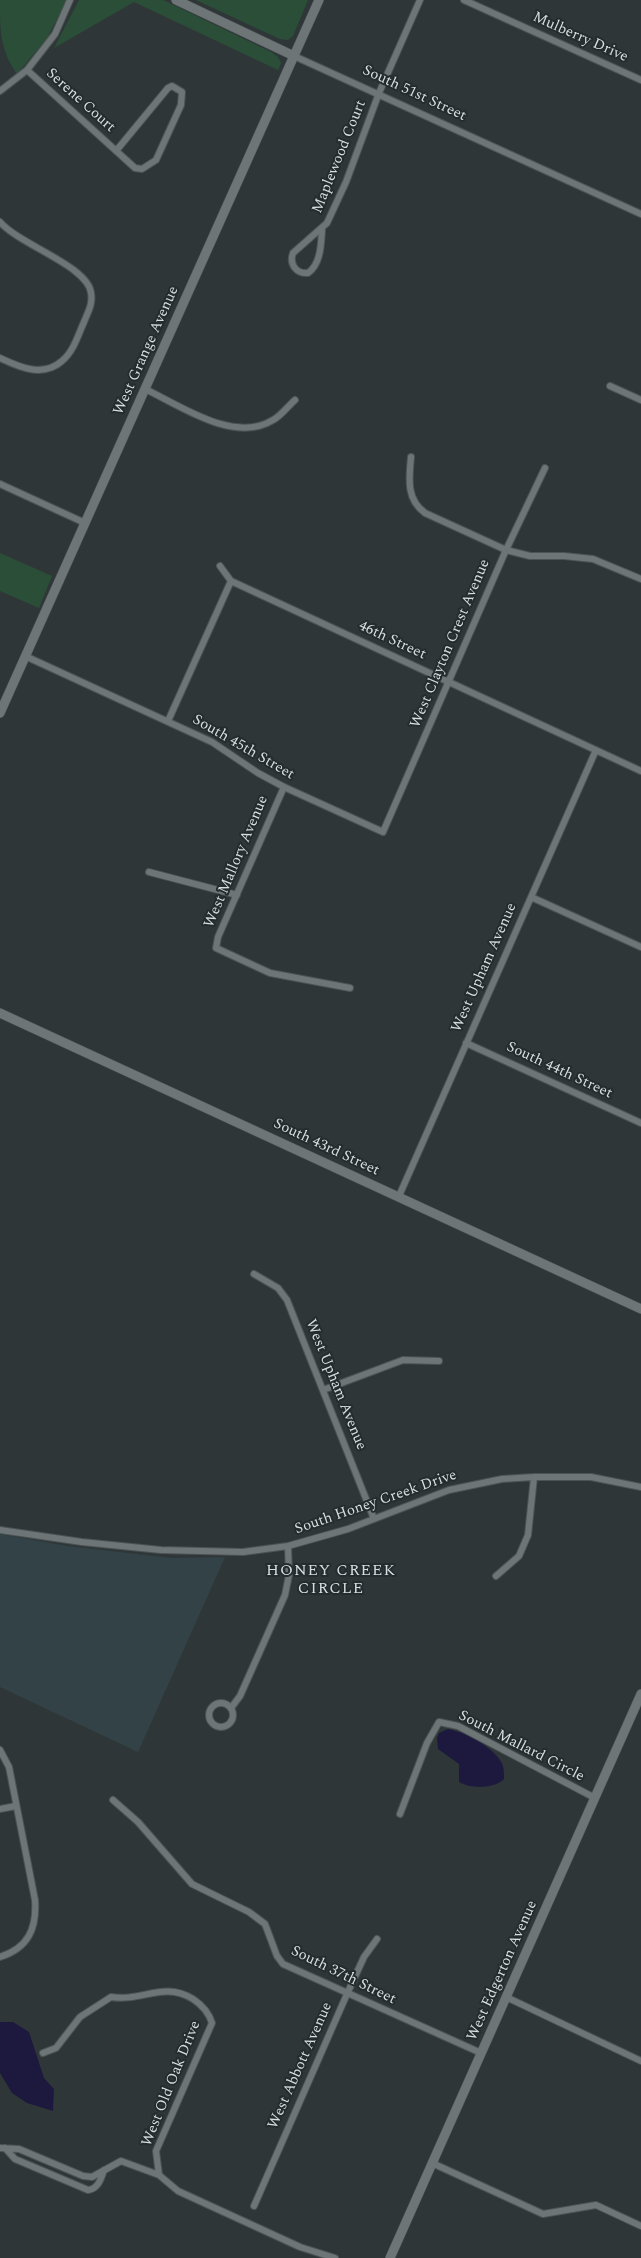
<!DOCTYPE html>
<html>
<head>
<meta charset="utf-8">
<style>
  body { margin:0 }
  canvas { display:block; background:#2f3638 }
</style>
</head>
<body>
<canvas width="641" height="2258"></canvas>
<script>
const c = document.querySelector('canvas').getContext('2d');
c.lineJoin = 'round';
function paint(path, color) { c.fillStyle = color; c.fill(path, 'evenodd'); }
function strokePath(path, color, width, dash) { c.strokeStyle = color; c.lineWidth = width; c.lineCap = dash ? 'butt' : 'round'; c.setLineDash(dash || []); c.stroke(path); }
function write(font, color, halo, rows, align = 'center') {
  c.font = font + ' Spectral,serif'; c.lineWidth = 4; c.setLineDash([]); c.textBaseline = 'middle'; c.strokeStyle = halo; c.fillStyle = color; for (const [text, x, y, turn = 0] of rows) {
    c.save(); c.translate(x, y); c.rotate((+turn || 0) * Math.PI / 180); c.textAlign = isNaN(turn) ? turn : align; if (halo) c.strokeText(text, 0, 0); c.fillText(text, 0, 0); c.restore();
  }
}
paint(new Path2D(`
  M 0,1534 L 67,1546 L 171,1558 L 225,1557 L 138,1752 L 0,1687 Z`), '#334246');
paint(new Path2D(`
  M 0,0 L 67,0 L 47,38 L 17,74 C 0,49 0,32 0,0 Z
  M 79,0 L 163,0 L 271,52 L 278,57 L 281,63 L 278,70 L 134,2 L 54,48 Z
  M 196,0 L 308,0 L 293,36 L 288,40 L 280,39 Z
  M 0,553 L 52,576 L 39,608 L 0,591 Z`), '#2a4e37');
paint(new Path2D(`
  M 448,1729 C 466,1732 493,1747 502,1763 C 504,1768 504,1774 504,1779 C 494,1789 471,1789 459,1782 L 459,1764 L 438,1749 L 437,1738 L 439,1733 Z
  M 0,2022 L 13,2022 L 29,2032 L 44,2078 L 54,2089 L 53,2111 L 27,2103 L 12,2093 L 0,2073 Z`), '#1d193e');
const street = new Path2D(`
  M 464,0 L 641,80
  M 294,56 L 641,214
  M 27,70 L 135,168 L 142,169 L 156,160 L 181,105 L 182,92 L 172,86 L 168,88 L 116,151
  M 0,91 L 27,70 L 55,34 L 70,0
  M 0,222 C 20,245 88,266 91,293 C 93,304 88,312 84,322 C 78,335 74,351 62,361 C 43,378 19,367 0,358
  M 322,230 C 321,244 321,264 308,273 C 296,274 289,264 293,253 L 327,223 L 346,182 L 379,93 L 420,0
  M 610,386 L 641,400
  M 145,389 C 181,406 234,444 273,420 C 281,416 288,406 295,400
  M 411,457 C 409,479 406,499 425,513 L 506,550 L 530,556 L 564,556 L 593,559 L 641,579
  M 0,484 L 85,523
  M 220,566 L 231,581 L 641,771
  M 25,656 L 212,742 L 258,773 L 284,787 L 383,832 L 506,550 L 545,468
  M 168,721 L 231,581
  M 284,787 L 218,937 L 216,948 L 270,973 L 350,988
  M 149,872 L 237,895
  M 531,897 L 641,947
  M 466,1043 L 641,1123
  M 399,1196 L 596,750
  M 254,1274 L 278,1288 L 287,1300 L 374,1519
  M 323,1390 L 403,1360 L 439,1361
  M 0,1530 L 82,1542 L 161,1550 L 243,1552 L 288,1546 L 348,1529 L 449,1490 L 502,1479 L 534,1477 L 591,1477 L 641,1487
  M 496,1576 L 519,1556 L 528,1535 L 534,1477
  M209 1715a12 12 0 1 1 24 0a12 12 0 1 1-24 0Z
  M 231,1708 L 240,1696 L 285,1595 L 289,1575 L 288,1546
  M 0,1750 L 9,1767 L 35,1900 C 37,1929 28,1948 0,1957
  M 113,1800 L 138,1822 L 192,1884 L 249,1912 L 265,1924 L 277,1956 L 283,1964 L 481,2053
  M 0,1809 L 16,1806
  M 400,1814 L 427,1743 L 439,1722 L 458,1726 L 595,1798
  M 506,1997 L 641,2061
  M 43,2053 L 56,2048 L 80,2017 L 111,1997 C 142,2002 163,1981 193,1999 C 202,2005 209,2013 212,2023 L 156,2151 L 159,2175
  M 0,2148 L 19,2149 L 83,2176 L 92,2177 L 121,2161 L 159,2175 L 178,2191 L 300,2247 L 335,2258
  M 5,2148 L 15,2159 L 88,2190 C 98,2189 101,2179 104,2170
  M 432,2163 L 543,2214 L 596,2205 L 641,2226
  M 254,2206 L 347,1994 L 364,1957 L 377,1939`);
const secondary = new Path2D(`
  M 176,0 L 294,56
  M 0,713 L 319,0
  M 0,1013 L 641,1309
  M 390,2258 L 641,1694`);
strokePath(street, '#4d5354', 8);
strokePath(secondary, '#4d5354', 10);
strokePath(street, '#6d7577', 6);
strokePath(secondary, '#6d7577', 9);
write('15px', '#d8ddde', '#252c2e', [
  ["Mulberry Drive",580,38,24],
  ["South 51st Street",414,94,25],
  ["Serene Court",80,101,42],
  ["Maplewood Court",340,157,-68],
  ["West Grange Avenue",147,351,-66],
  ["46th Street",392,641,25],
  ["West Clayton Crest Avenue",451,644,-67],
  ["South 45th Street",243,748,30],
  ["West Mallory Avenue",237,862,-67],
  ["West Upham Avenue",485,968,-66],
  ["South 44th Street",559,1071,25],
  ["South 43rd Street",326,1148,25],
  ["West Upham Avenue",335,1385,68],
  ["South Honey Creek Drive",376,1503,-19],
  ["South Mallard Circle",521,1747,27],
  ["West Edgerton Avenue",503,1971,-66],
  ["South 37th Street",343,1976,26],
  ["West Abbott Avenue",301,2066,-66],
  ["West Old Oak Drive",172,2084,-68]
]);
c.letterSpacing = '1px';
write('16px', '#d5dde0', '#252c2e', [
  ["HONEY CREEK",331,1572],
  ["CIRCLE",331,1590]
]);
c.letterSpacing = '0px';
</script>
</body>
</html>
